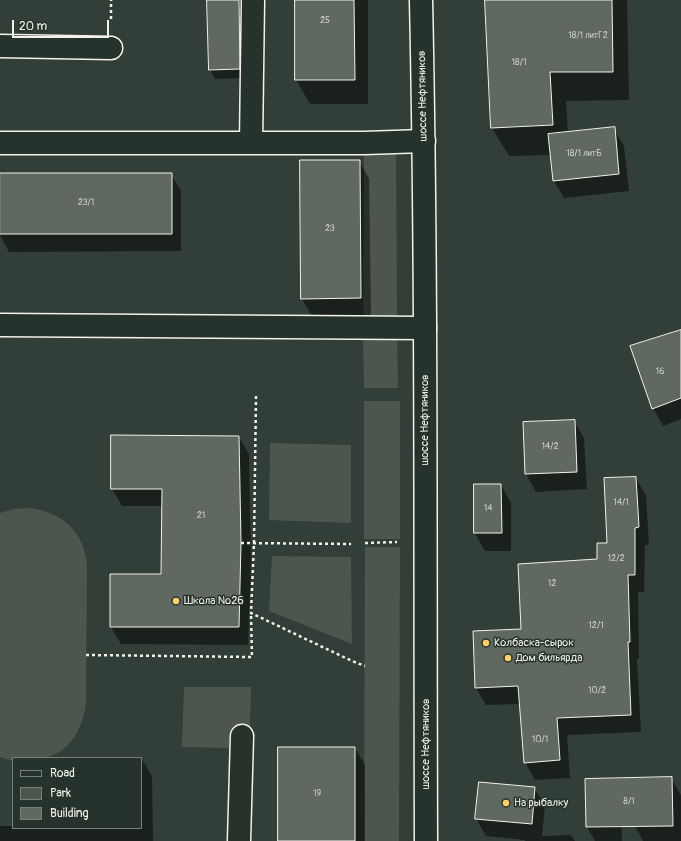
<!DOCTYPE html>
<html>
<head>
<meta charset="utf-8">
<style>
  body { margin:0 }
  #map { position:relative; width:681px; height:841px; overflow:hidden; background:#323e38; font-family:Pangolin,sans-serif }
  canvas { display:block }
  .legend { position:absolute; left:12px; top:757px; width:130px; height:72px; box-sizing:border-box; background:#26332d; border:1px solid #787f78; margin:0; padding:5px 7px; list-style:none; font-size:12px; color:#f4f1e8 }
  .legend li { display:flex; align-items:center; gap:8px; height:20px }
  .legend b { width:20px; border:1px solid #787f78 }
  .scale { position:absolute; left:12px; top:20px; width:97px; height:18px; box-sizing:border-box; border:2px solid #f4f1e8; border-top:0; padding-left:5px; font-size:12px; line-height:14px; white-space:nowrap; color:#f4f1e8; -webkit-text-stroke:3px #26332d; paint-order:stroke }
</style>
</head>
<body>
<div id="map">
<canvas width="681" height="841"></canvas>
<ul class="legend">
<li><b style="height:5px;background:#26332d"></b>Road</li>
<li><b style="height:11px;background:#4c564f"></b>Park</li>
<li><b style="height:11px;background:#5f6861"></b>Building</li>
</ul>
<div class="scale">20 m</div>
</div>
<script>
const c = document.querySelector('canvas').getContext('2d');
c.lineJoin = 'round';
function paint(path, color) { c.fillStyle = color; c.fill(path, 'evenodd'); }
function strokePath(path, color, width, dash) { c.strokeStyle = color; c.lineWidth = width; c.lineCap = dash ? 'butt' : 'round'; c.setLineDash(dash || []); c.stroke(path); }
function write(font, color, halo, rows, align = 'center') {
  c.font = font + ' Pangolin,sans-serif'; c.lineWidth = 3; c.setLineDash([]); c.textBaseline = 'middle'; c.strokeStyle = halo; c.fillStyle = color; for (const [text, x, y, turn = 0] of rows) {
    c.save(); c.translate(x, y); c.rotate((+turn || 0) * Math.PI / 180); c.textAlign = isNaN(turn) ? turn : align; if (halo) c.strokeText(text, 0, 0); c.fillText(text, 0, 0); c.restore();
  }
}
paint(new Path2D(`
  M 364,148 L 396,148 L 397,323 L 363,322 Z
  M 363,333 L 397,333 L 398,388 L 364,388 Z
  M 364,401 L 400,401 L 400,539 L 364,539 Z
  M 270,443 L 351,445 L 351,523 L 269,520 Z
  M 29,508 C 63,512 85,532 87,567 L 86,703 C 83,726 72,750 48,757 C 39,760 23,758 13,758 L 13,761 L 0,757 L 0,513 L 14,509 Z
  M 365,547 L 400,547 L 399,841 L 364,841 Z
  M 272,556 L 351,557 L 352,644 L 269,611 Z
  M 184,687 L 251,687 L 250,730 L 230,730 L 229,748 L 182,747 Z`), '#4c564f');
paint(new Path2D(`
  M 208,0 L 243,0 L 244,78 L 215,79 L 210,70 Z
  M 296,0 L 368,0 L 368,104 L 310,104 L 296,80 Z
  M 486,0 L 627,0 L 629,100 L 566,101 L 568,133 L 614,129 L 624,146 L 629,191 L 564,198 L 554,181 L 551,155 L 509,156 L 492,128 Z
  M 359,161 L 369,178 L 371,315 L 312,316 L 302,299 Z
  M 0,174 L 171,174 L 181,191 L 181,251 L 9,252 L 0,235 Z
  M 681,331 L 681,419 L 663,426 L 653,408 Z
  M 574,421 L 584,438 L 587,489 L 536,492 L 526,474 L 524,423 Z
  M 239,437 L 249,454 L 251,561 L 248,645 L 121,644 L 111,627 L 162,575 L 162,506 L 122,506 L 112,489 Z
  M 636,478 L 646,496 L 649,545 L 645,545 L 644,592 L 638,592 L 639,659 L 637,659 L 641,732 L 567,735 L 570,778 L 535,780 L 525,762 L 520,704 L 486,705 L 476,688 L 522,630 L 598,560 L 608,544 Z
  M 475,485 L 501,485 L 511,503 L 511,551 L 485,551 L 475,533 Z
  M 355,748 L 365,765 L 365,841 L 279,841 Z
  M 141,758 L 152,776 L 153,841 L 0,841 L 0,826 L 13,826 L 13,828 L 141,828 Z
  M 671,778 L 681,795 L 681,841 L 643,841 L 635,826 Z
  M 534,788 L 545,805 L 542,836 L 571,835 L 575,841 L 525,841 L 525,840 L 486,836 L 476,818 Z
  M 621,797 L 622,841 L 595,841 L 587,827 Z`), '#0007');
const building = new Path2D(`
  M 207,0 L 239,0 L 240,69 L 209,70 Z
  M 295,0 L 354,0 L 355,80 L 295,80 Z
  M 485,0 L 612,0 L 613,72 L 550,72 L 553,125 L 491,128 Z
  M 615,127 L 619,174 L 553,181 L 548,134 Z
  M 300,160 L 360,160 L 361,298 L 301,299 Z
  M 0,173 L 172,173 L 172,234 L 0,234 Z
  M 681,330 L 681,398 L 652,409 L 630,346 Z
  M 575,420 L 577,472 L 525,474 L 523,422 Z
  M 111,435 L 239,436 L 241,543 L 239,627 L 110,627 L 110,574 L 161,574 L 162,489 L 111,489 Z
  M 636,477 L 639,527 L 635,528 L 635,575 L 628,575 L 630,642 L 628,642 L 631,715 L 557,718 L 560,760 L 524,763 L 518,686 L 475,688 L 473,631 L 521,629 L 518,564 L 597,559 L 597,543 L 607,543 L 604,478 Z
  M 474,484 L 501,484 L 502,533 L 474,533 Z
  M 278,747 L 355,747 L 355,841 L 278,841 Z
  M 672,777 L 673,826 L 586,827 L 585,779 Z
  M 479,782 L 535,787 L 532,824 L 475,819 Z`);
paint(building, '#5f6861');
strokePath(building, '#f4f1e8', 1);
const minor = new Path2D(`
  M 0,46 L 111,48
  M 0,143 L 364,143 L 424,141
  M 251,143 L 253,0
  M 0,325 L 425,328
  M 239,841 L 242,736`);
const major = new Path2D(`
  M 421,0 C 427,280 425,561 426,841`);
strokePath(minor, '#f4f1e8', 25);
strokePath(major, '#f4f1e8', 25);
strokePath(new Path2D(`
  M 111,19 L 111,0
  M 256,396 L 254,543 L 251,613 L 352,661 L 365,666
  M 241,543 L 351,544
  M 365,543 L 397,542
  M 86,655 L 252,657 L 251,613`), '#f4f1e8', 2.5, [3, 3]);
strokePath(minor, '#26332d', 22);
strokePath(major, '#26332d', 22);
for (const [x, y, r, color] of [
  [176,601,4,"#ffd166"],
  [486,643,4,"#ffd166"],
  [508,658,4,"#ffd166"],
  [506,803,4,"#ffd166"]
]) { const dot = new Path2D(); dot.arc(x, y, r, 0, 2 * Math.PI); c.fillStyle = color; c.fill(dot); strokePath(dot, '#26332d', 1.5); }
write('9px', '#cfcfc6', null, [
  ["25",325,21],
  ["18/1 литГ2",588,36],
  ["18/1",519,63],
  ["18/1 литБ",584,154],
  ["23/1",86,203],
  ["23",330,229],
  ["16",660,372],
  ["14/2",550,447],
  ["14/1",621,503],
  ["14",488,509],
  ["21",201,516],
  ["12/2",616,559],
  ["12",552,584],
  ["12/1",596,626],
  ["10/2",597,691],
  ["10/1",540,740],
  ["19",317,794],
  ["8/1",629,802]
]);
write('11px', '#f4f1e8', '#26332d', [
  ["шоссе Нефтяников",423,96,-91],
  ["шоссе Нефтяников",425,420,-90],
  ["шоссе Нефтяников",426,744,-90]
]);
write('11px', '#f4f1e8', '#26332d', [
  ["Школа №26",184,601],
  ["Колбаска-сырок",494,643],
  ["Дом бильярда",516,658],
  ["На рыбалку",514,803]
], 'left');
</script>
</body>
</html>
